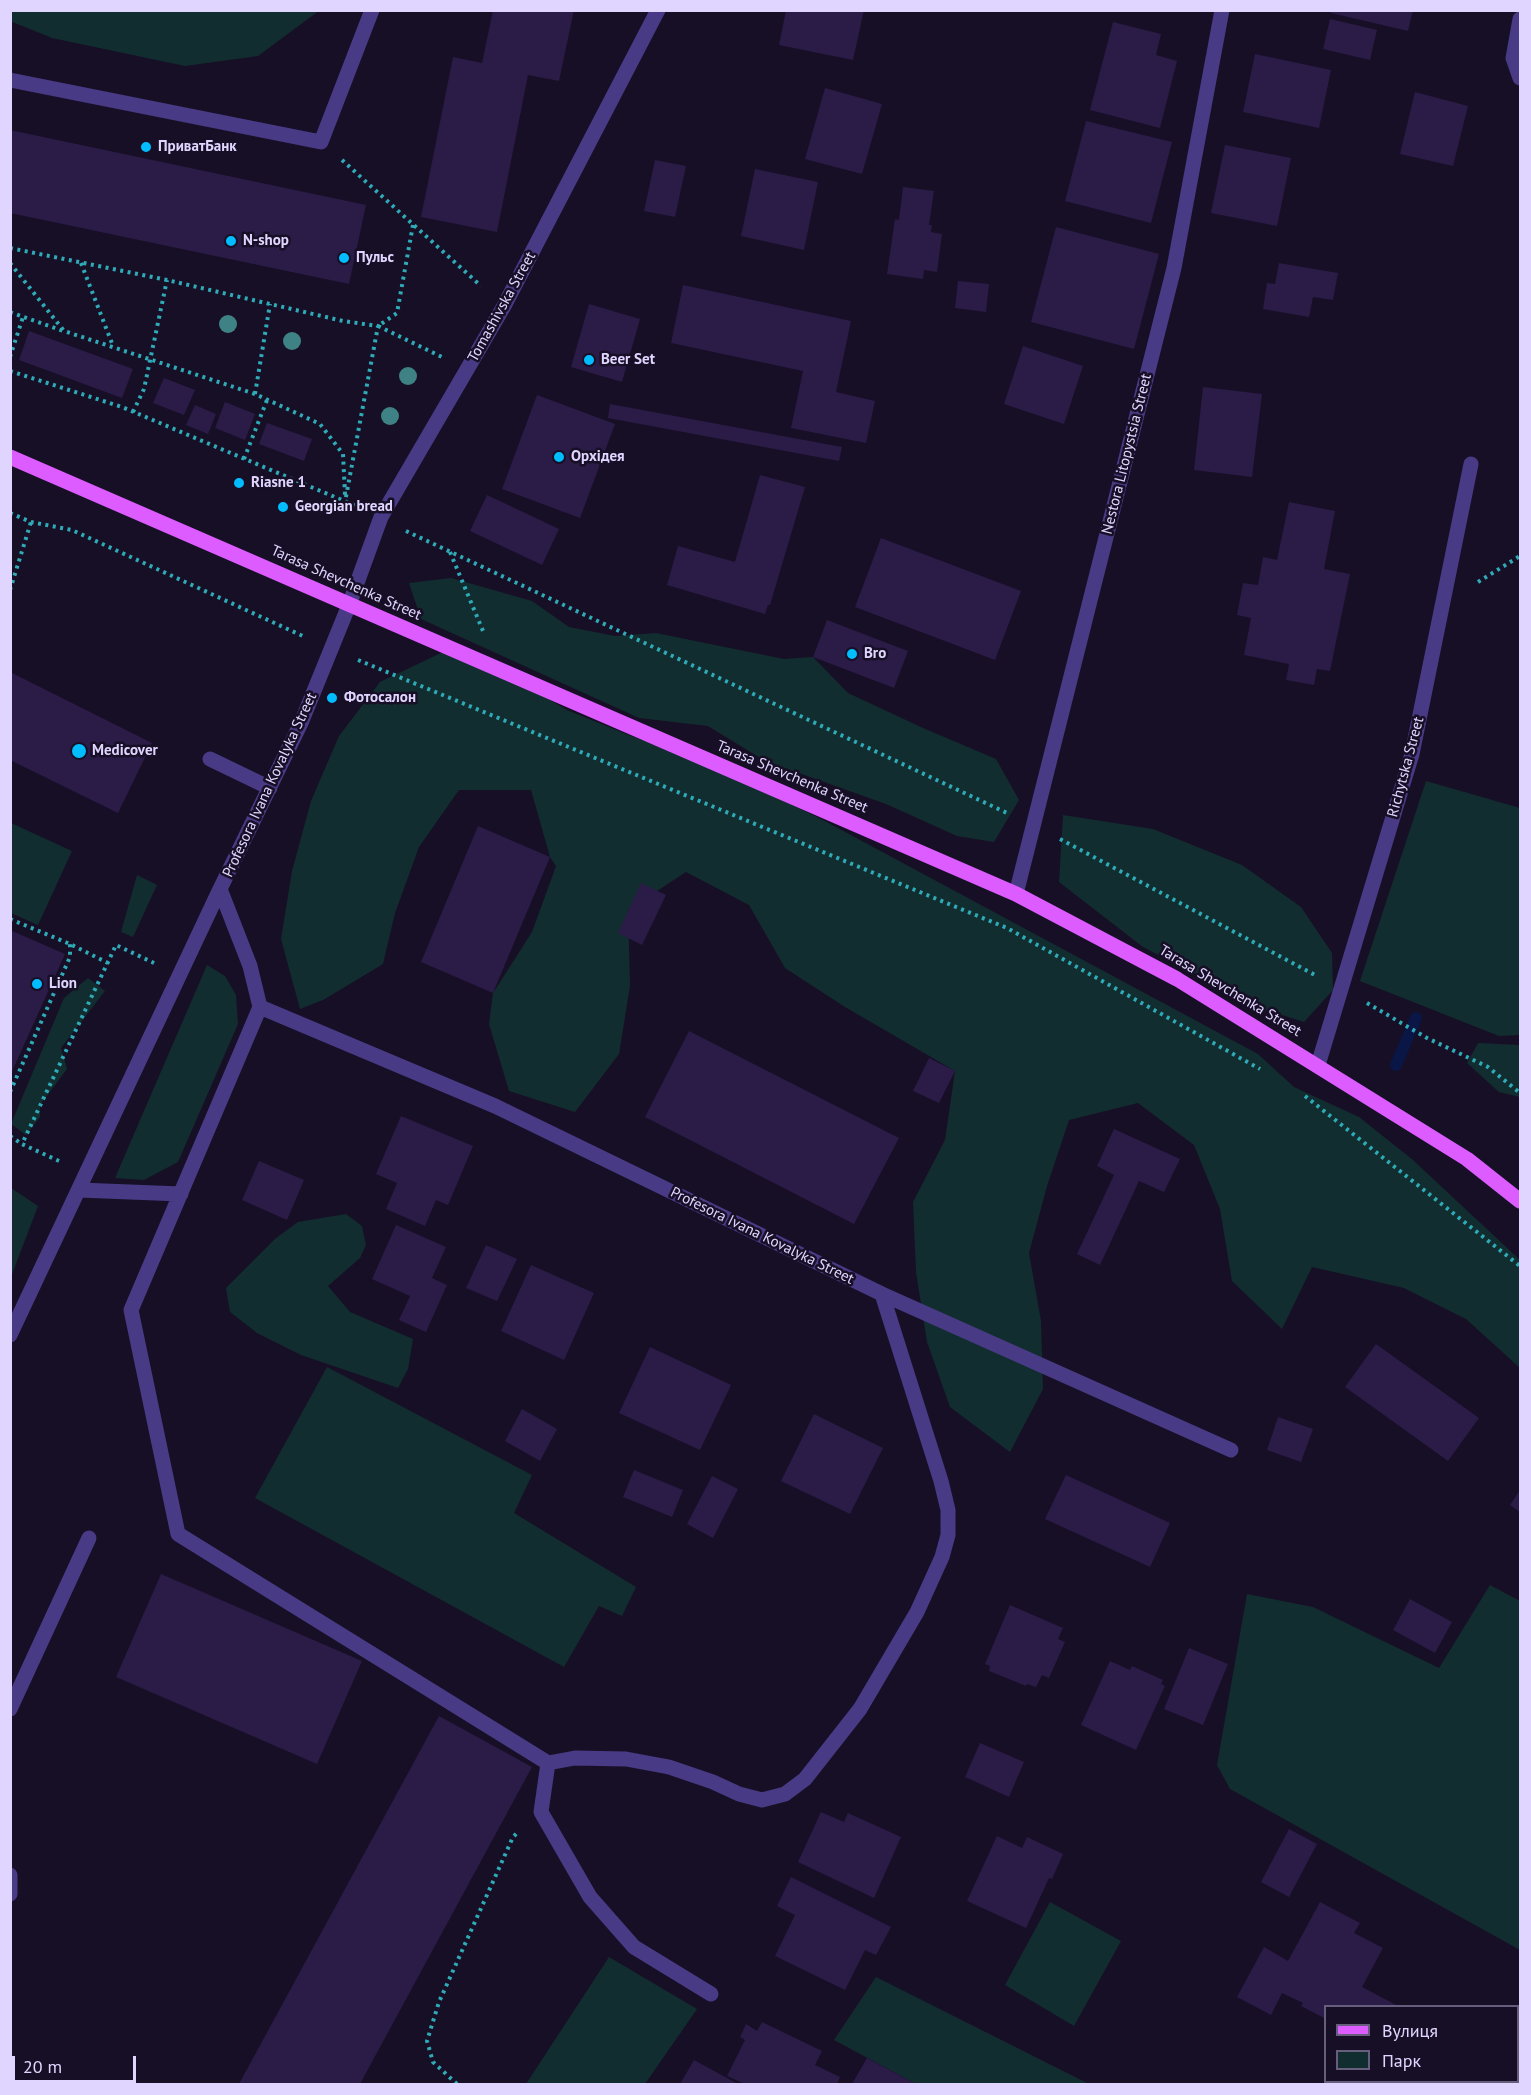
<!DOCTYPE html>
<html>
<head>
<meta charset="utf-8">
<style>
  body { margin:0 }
  #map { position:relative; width:1531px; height:2095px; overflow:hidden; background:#170f26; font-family:"PT Sans",sans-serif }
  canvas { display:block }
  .frame { position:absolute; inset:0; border:12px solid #e0d5ff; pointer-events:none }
  .legend { position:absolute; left:1324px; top:2005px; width:195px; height:78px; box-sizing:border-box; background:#170f26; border:2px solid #675e7d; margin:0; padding:8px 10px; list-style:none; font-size:18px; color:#e0d5ff }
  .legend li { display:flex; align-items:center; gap:12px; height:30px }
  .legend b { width:30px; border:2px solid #675e7d }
  .scale { position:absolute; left:12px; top:2056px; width:124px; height:27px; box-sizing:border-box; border:3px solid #e0d5ff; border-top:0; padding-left:8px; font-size:18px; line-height:21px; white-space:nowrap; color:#e0d5ff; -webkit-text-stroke:4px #170f26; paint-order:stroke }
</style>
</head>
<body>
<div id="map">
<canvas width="1531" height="2095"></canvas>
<div class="frame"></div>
<ul class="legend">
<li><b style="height:8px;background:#dc5cff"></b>Вулиця</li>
<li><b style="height:16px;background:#122d30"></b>Парк</li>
</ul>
<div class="scale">20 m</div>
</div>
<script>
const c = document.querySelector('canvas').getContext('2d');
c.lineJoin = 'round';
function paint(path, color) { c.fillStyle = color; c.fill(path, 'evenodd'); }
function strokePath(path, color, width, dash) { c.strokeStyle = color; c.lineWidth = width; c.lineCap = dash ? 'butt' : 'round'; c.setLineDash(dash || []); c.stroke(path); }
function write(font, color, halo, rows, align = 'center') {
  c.font = font + ' "PT Sans",sans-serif'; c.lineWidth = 5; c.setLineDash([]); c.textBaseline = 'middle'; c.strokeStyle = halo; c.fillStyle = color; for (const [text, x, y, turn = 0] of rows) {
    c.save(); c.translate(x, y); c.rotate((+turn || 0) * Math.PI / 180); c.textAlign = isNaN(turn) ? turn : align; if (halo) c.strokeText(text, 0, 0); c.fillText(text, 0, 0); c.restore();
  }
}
paint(new Path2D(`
  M 316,11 L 316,13 L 258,56 L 185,66 L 52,38 L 10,21 L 11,10 Z
  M 451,578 L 532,601 L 569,627 L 615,636 L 656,633 L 784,659 L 813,657 L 848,693 L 923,728 L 996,759 L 1019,800 L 994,842 L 957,836 L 886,804 L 765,761 L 708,726 L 639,718 L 421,619 L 409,583 Z
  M 443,652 L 508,675 L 567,710 L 631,736 L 697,759 L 821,819 L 1258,1054 L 1294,1087 L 1359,1117 L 1413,1160 L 1520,1260 L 1520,1368 L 1466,1319 L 1404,1288 L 1312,1267 L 1282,1329 L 1232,1281 L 1220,1209 L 1194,1145 L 1138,1103 L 1069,1120 L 1047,1186 L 1029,1253 L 1041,1321 L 1043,1389 L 1010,1452 L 950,1407 L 927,1342 L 916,1272 L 913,1202 L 945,1140 L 955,1071 L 845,1007 L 785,968 L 749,905 L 686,872 L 628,910 L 630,986 L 619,1054 L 575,1112 L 509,1091 L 489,1024 L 493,993 L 532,932 L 556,866 L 550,857 L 531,790 L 459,790 L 419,847 L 395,913 L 383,964 L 323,1000 L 300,1009 L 281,939 L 292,871 L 311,801 L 339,736 L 380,682 Z
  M 1426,781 L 1520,808 L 1520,1035 L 1499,1036 L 1360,981 Z
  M 1063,815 L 1153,829 L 1242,865 L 1301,907 L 1332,953 L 1333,990 L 1304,1022 L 1263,1009 L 1143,947 L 1059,882 Z
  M 11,823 L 72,851 L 38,925 L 11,913 Z
  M 137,875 L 157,885 L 133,937 L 121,932 Z
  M 207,965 L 225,976 L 236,995 L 238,1024 L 178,1162 L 144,1180 L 115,1178 Z
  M 88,978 L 105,991 L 61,1048 L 67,1069 L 40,1105 L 40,1117 L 26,1135 L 11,1124 L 64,998 Z
  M 1478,1043 L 1520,1045 L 1520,1097 L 1499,1092 L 1467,1063 Z
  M 11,1188 L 38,1206 L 11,1277 Z
  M 346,1214 L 362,1226 L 366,1245 L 360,1258 L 328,1286 L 350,1312 L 413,1339 L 408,1369 L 398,1388 L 301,1355 L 257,1333 L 230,1312 L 226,1288 L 276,1238 L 298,1222 Z
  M 327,1367 L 532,1475 L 514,1513 L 636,1587 L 622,1616 L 599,1606 L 564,1667 L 255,1498 Z
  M 1490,1585 L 1520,1601 L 1520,1950 L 1230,1789 L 1217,1765 L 1247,1594 L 1313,1607 L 1439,1668 Z
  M 1050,1902 L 1121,1941 L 1074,2026 L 1005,1985 Z
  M 609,1957 L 697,2009 L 645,2084 L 526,2084 Z
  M 876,1977 L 1089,2084 L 916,2084 L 834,2040 Z`), '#122d30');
strokePath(new Path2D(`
  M 1396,1065 L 1416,1018`), '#0a1645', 12);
paint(new Path2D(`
  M 493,10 L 574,10 L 559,81 L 528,75 L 497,232 L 421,217 L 453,57 L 482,63 Z
  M 786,10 L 864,10 L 853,60 L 779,45 Z
  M 1331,10 L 1413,10 L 1408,31 L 1331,13 Z
  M 1330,19 L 1377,30 L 1370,60 L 1323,49 Z
  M 1113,22 L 1161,34 L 1156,55 L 1177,61 L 1160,128 L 1090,110 Z
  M 1255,54 L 1331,70 L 1319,128 L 1243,112 Z
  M 825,88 L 882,104 L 862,174 L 805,159 Z
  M 1415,92 L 1468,106 L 1453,166 L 1400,154 Z
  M 1086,121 L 1172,142 L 1151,223 L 1065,201 Z
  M 10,130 L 366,205 L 349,284 L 10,213 Z
  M 1225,145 L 1291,158 L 1277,226 L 1211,213 Z
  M 655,160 L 686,166 L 675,217 L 644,211 Z
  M 755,169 L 818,182 L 804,250 L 741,236 Z
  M 903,187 L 934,191 L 929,225 L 932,225 L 931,232 L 942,234 L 937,272 L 924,270 L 923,279 L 887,274 L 895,219 L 899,220 Z
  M 1056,227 L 1159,254 L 1134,349 L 1031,322 Z
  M 1279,263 L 1338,273 L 1333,300 L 1313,297 L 1309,317 L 1263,309 L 1267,283 L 1275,284 Z
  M 958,281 L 989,284 L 986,312 L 955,308 Z
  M 683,285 L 851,321 L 836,392 L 875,401 L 866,443 L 791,428 L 803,371 L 671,343 Z
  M 589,304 L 640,319 L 622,382 L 571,367 Z
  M 29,331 L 133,369 L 122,398 L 19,360 Z
  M 1023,346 L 1083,366 L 1064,424 L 1004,404 Z
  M 164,378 L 195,390 L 184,415 L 153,403 Z
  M 1203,387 L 1262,394 L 1252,477 L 1194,470 Z
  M 537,395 L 615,424 L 580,518 L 502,489 Z
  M 225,402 L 255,414 L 245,440 L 215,428 Z
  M 610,404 L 842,447 L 839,461 L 608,418 Z
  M 195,405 L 216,414 L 208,434 L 186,425 Z
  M 267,423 L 312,439 L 304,461 L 259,444 Z
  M 760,475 L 805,487 L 770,605 L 768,605 L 765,614 L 667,585 L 678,546 L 735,562 Z
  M 487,495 L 559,529 L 542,565 L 470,531 Z
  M 1289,502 L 1335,511 L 1324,569 L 1350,574 L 1330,671 L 1317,669 L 1314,685 L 1286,680 L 1289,664 L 1244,655 L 1251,618 L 1237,615 L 1243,583 L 1258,585 L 1263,557 L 1277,560 Z
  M 881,538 L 1021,591 L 995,660 L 855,607 Z
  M 827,620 L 908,651 L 894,688 L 813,657 Z
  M 10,672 L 152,743 L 118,813 L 10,760 Z
  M 478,826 L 550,857 L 493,993 L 421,962 Z
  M 641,883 L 666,895 L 642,945 L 618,933 Z
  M 10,930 L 65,954 L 10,1076 Z
  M 689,1031 L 899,1138 L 854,1224 L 645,1117 Z
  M 929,1058 L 955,1071 L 939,1103 L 913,1091 Z
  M 401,1116 L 473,1146 L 448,1205 L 436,1200 L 425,1226 L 386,1209 L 397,1183 L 376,1174 Z
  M 1114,1129 L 1180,1159 L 1164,1192 L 1139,1181 L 1100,1265 L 1077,1254 L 1114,1175 L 1097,1166 Z
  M 259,1161 L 304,1180 L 287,1220 L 242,1200 Z
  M 396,1225 L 446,1247 L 432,1278 L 447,1285 L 426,1332 L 399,1320 L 410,1296 L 372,1279 Z
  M 486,1245 L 517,1259 L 497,1301 L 466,1288 Z
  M 531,1265 L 594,1293 L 564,1360 L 501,1331 Z
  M 1376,1344 L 1479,1418 L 1448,1461 L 1345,1387 Z
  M 650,1347 L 731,1385 L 700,1450 L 619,1413 Z
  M 522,1409 L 557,1429 L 540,1461 L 505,1441 Z
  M 814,1414 L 883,1448 L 850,1514 L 781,1481 Z
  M 1278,1417 L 1313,1429 L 1301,1462 L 1267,1450 Z
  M 634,1470 L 683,1490 L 672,1517 L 623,1497 Z
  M 1066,1475 L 1170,1523 L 1150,1567 L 1045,1519 Z
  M 712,1476 L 738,1489 L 713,1538 L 687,1524 Z
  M 1520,1490 L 1520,1512 L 1510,1505 Z
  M 161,1574 L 362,1661 L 317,1764 L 116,1677 Z
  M 1410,1599 L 1452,1622 L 1435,1653 L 1393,1630 Z
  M 1010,1605 L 1063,1628 L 1058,1639 L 1065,1642 L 1049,1678 L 1042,1675 L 1036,1687 L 1027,1684 L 1026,1686 L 989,1671 L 990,1666 L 985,1664 Z
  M 1189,1648 L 1228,1664 L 1203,1725 L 1164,1709 Z
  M 1110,1661 L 1130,1670 L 1132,1666 L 1163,1680 L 1161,1684 L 1165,1686 L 1136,1750 L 1081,1725 Z
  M 439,1716 L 532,1767 L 360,2084 L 239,2084 Z
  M 980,1743 L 1024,1762 L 1009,1797 L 965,1777 Z
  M 821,1812 L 844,1822 L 848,1813 L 901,1837 L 874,1898 L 798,1862 Z
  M 1289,1829 L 1317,1844 L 1289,1897 L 1261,1882 Z
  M 997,1836 L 1022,1848 L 1027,1837 L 1063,1854 L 1052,1879 L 1049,1878 L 1026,1928 L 967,1901 Z
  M 791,1877 L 891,1927 L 876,1955 L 865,1950 L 845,1990 L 775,1956 L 795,1915 L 777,1906 Z
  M 1320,1902 L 1360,1923 L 1354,1933 L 1383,1948 L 1362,1987 L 1398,2006 L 1326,2006 L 1326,2019 L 1301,2006 L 1303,2003 L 1282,1993 L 1271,2015 L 1237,1997 L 1264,1947 L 1288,1961 Z
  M 762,2022 L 822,2051 L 815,2065 L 840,2077 L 837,2084 L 745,2084 L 727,2076 L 745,2040 L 740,2037 L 746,2024 L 757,2031 Z
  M 867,2058 L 916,2084 L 852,2084 Z
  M 694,2060 L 738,2084 L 680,2084 Z`), '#2b1b47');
strokePath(new Path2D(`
  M 342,160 L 481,286
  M 413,225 L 397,313 L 378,326 L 442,357
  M 10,248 L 167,280 L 343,321 L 378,326 L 345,502
  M 10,263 L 64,331 L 255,394 L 320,424 L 343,454 L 345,495
  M 81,263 L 113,346
  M 10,312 L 63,331
  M 10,357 L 23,317
  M 10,371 L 122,407 L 356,506
  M 255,394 L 270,304
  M 133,412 L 144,389 L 167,280
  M 244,459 L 267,400
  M 10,513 L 31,522 L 72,530 L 305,637
  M 406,531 L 1007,813
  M 450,552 L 483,631
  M 1478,582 L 1520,556
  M 10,590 L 31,522
  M 358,660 L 1007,928 L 1260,1069
  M 1060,839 L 1315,975
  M 10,919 L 70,944 L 108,963
  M 1367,1003 L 1427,1038 L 1488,1067 L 1520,1093
  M 10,1092 L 70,957 L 70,944
  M 1305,1096 L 1520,1266
  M 10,1136 L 22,1144
  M 59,1161 L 22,1144 L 116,945 L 154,963
  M 457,2084 L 433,2062 L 427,2041 L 439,2002 L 513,1837 L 518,1832`), '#2fabb8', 4, [3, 4.5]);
strokePath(new Path2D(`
  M 1520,19 L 1513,58 L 1520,78
  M 10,80 L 321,142 L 372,10
  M 349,605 L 301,723 L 220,889 L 250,966 L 260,1007 L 495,1106 L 882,1294 L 941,1481 L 948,1510 L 948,1535 L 942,1557 L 917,1612 L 860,1709 L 805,1779 L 785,1794 L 762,1800 L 739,1794 L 713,1782 L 669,1767 L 626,1759 L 575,1758 L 548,1763 L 541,1812 L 590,1897 L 634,1947 L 711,1994
  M 210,759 L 270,788
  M 260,1007 L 131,1310 L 178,1534 L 548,1763
  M 79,1190 L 181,1194
  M 882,1294 L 1231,1450
  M 10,1335 L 220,889
  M 10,1709 L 89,1538
  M 10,1875 L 10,1894`), '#493a85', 15);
strokePath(new Path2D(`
  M 349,605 L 381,517 L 504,306 L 658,10
  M 1016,894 L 1174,268 L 1222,10
  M 1318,1065 L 1412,754 L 1471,464`), '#493a85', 15);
strokePath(new Path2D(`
  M 10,457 L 1016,894 L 1177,979 L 1467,1159 L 1520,1201`), '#dc5cff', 15);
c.fillStyle = '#3f8286';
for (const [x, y] of [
  [228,324],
  [292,341],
  [408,376],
  [390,416]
]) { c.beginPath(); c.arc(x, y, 9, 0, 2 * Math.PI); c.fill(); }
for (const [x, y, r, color] of [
  [146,147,6,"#01bdff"],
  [231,241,6,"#01bdff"],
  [344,258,6,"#01bdff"],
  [589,360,6,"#01bdff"],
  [559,457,6,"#01bdff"],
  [239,483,6,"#01bdff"],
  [283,507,6,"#01bdff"],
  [852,654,6,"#01bdff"],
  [332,698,6,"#01bdff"],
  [79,751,8,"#01bdff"],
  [37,984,6,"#01bdff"]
]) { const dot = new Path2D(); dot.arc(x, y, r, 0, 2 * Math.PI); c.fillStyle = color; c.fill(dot); strokePath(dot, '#170f26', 2); }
write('bold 15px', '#e0d5ff', '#170f26', [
  ["ПриватБанк",158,147],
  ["N-shop",243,241],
  ["Пульс",356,258],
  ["Beer Set",601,360],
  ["Орхідея",571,457],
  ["Riasne 1",251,483],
  ["Georgian bread",295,507],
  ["Bro",864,654],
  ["Фотосалон",344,698],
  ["Medicover",92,751],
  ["Lion",49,984]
], 'left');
write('15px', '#e0d5ff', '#170f26', [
  ["Tomashivska Street",502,307,-61],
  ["Nestora Litopystsia Street",1127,454,-76],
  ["Tarasa Shevchenka Street",346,583,24],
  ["Richytska Street",1406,767,-75],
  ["Tarasa Shevchenka Street",792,777,23],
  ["Profesora Ivana Kovalyka Street",270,785,-65],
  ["Tarasa Shevchenka Street",1230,991,31],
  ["Profesora Ivana Kovalyka Street",762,1236,26]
]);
</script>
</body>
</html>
